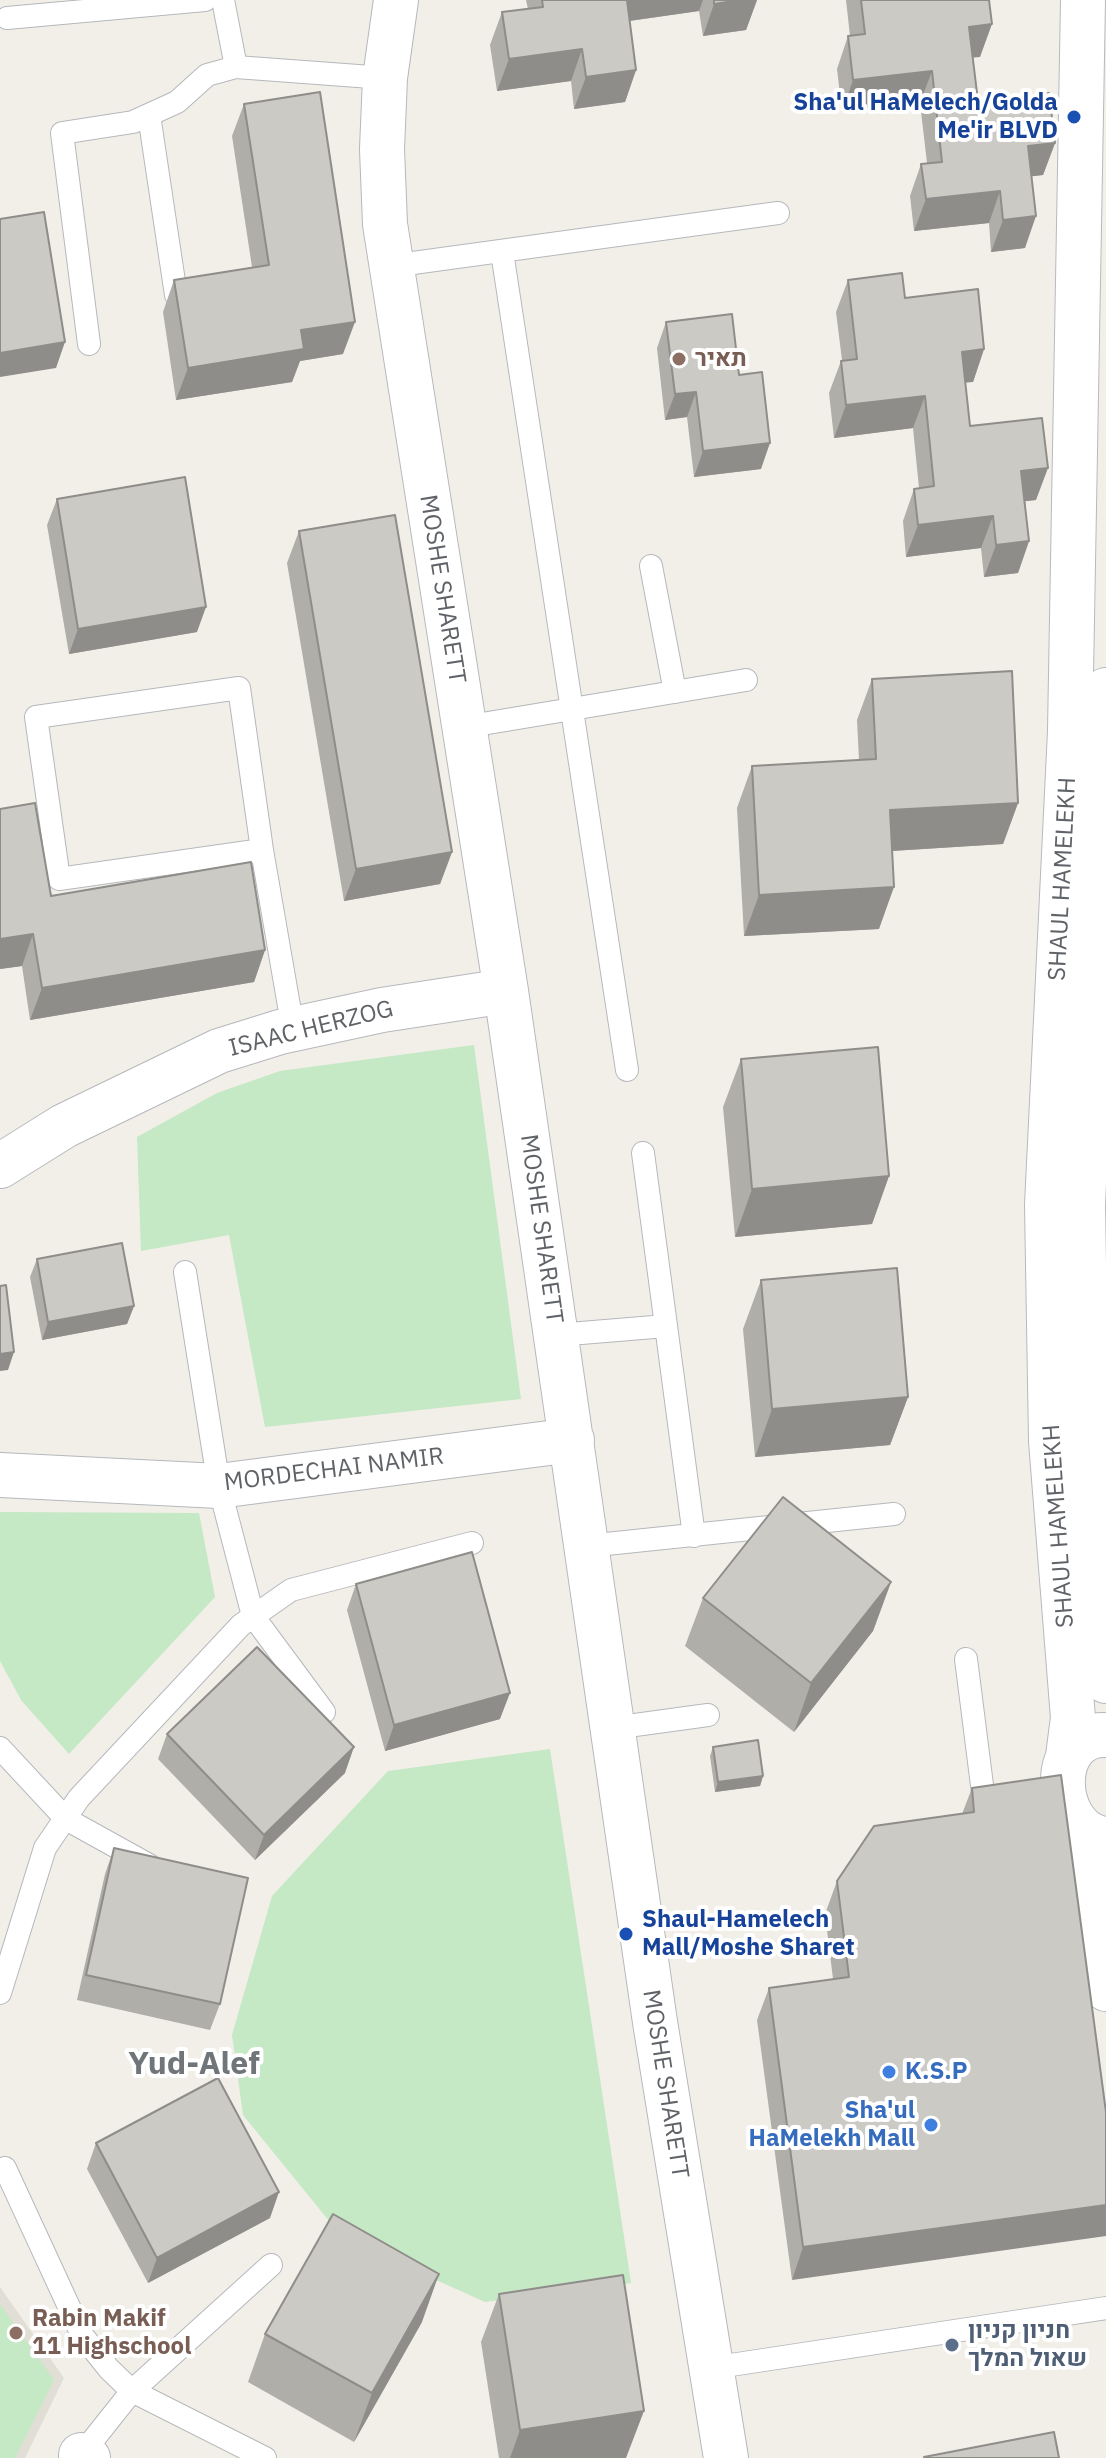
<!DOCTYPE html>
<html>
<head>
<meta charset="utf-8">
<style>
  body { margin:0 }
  canvas { display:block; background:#f1efe8 }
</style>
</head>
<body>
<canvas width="1106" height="2458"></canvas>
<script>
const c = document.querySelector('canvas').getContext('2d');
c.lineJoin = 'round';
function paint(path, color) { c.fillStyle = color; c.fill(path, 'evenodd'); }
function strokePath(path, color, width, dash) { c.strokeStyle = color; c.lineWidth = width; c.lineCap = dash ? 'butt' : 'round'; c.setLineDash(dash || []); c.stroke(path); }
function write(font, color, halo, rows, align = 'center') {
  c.font = font + ' "IBM Plex Sans",Heebo,sans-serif'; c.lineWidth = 8; c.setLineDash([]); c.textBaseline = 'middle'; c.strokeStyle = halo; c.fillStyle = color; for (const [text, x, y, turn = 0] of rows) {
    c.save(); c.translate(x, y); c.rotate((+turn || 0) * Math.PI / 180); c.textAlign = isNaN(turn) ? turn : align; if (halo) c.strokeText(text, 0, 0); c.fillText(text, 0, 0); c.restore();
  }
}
paint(new Path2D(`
  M 0,2287 L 64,2378 L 25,2458 L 0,2458 Z`), '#e1ded6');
paint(new Path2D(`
  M 474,1045 L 521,1399 L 265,1427 L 229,1235 L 141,1251 L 137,1137 L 217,1093 L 280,1071 Z
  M 0,1512 L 199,1513 L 215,1597 L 69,1754 L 21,1700 L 0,1661 Z
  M 550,1749 L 631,2283 L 485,2302 L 343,2238 L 243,2115 L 232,2035 L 272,1896 L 388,1771 Z
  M 0,2304 L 54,2380 L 15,2458 L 0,2458 Z`), '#c5e8c5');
const lane = new Path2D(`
  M 223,0 L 236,67
  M 7,18 L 205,0
  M 149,115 L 176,295
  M 502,252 L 627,1070
  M 391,266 L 778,213
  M 89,344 L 62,133 L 133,122 L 177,102 L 207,75 L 236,67 L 385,78
  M 651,566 L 675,692
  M 239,688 L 262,850 L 59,879 L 36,717 Z
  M 464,727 L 746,680
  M 262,850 L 293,1029
  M 643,1153 L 694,1536
  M 185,1272 L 219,1486 L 253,1616 L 324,1712
  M 557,1335 L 666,1326
  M 587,1546 L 894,1514
  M 966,1659 L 984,1801 L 1000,1799
  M 613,1728 L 708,1715
  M 0,1748 L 66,1819 L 149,1865
  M 0,1993 L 45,1848 L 79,1798 L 241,1625 L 291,1590 L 472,1543
  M 5,2168 L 82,2335 L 109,2369 L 132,2391 L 265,2458
  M 711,2368 L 1106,2308
  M 81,2455 L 132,2391 L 271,2265`);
const street = new Path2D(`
  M 396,0 L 385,78 L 382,149 L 385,224 L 506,991 L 655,2022 L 726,2458
  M 0,1166 L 64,1126 L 219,1051 L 280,1032 L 382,1010 L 506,991
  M 0,1475 L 219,1486 L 572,1440
  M 81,2455 L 88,2458`);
const secondary = new Path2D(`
  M 1106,690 L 1083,1205 L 1087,1446 L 1106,1681
  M 1068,1756 L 1073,1718 L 1051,1441 L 1047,1205 L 1070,731 L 1083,0
  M 1076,1822 L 1088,1876 L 1106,1989
  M 1100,1838 C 1051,1826 1048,1733 1106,1735`);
strokePath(lane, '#b5b8bc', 24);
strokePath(street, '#b5b8bc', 46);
strokePath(secondary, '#b6babf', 46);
strokePath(lane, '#fff', 22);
strokePath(street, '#fff', 44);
strokePath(secondary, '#fff', 44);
paint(new Path2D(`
  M 526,0 L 757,0 L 746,30 L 703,36 L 699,11 L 630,21 L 636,70 L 625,102 L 574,109 L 571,81 L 497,91 L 490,45 L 502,12 L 528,9 Z
  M 846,0 L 989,0 L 980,57 L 972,57 L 978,101 L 1055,143 L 1043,175 L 1032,176 L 1025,248 L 991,252 L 989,223 L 914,231 L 910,196 L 921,164 L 927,163 L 920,103 L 842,112 L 837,69 L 848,36 L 850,36 Z
  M 244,104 L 343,354 L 300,361 L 292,382 L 176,400 L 163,312 L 174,280 L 252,267 L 232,136 Z
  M 848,280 L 905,298 L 984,349 L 973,382 L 965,382 L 970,426 L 1036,500 L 1025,501 L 1029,541 L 1018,573 L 984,577 L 981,548 L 906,557 L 903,521 L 914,489 L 919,488 L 913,428 L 834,438 L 829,393 L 841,361 L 842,360 L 836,312 Z
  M 666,322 L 739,375 L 761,469 L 694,477 L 687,417 L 665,420 L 657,348 Z
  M 57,499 L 197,632 L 69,654 L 47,525 Z
  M 299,531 L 452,852 L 440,884 L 344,901 L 287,563 Z
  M 872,679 L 1018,803 L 1003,844 L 892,851 L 879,929 L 744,936 L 737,808 L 752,766 L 859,760 L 857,720 Z
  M 51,896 L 265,950 L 254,982 L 30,1020 L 22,966 L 0,969 Z
  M 741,1059 L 889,1176 L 872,1224 L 735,1237 L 723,1107 Z
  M 37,1259 L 134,1306 L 127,1324 L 42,1340 L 30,1277 Z
  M 761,1280 L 908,1397 L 890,1445 L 755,1457 L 743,1329 Z
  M 891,1582 L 873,1631 L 794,1732 L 685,1646 L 703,1598 Z
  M 356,1584 L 500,1719 L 385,1751 L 347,1610 Z
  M 167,1734 L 345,1773 L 255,1860 L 158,1759 Z
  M 713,1747 L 763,1776 L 760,1786 L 715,1792 L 710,1756 Z
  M 1061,1775 L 792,2280 L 757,2020 L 769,1988 L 833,1979 L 825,1914 L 837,1881 L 962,1814 L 972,1788 Z
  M 114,1848 L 220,2004 L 210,2030 L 77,2000 L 105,1874 Z
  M 96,2143 L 270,2218 L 148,2283 L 87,2169 Z
  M 499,2294 L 626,2458 L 499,2458 L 481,2342 Z
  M 422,2322 L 354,2442 L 248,2382 L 265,2334 Z`), '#afaea9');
paint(new Path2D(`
  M 623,0 L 703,0 L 699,11 L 614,23 Z
  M 740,0 L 757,0 L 746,30 L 703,36 L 714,4 Z
  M 992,24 L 980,57 L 957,59 L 969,27 Z
  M 582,49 L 571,81 L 497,91 L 509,59 Z
  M 636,70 L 625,102 L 574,109 L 586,77 Z
  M 932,71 L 920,103 L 842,112 L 853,80 Z
  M 1055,143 L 1043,175 L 1017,178 L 1028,146 Z
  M 1000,191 L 989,223 L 914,231 L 926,199 Z
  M 1036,216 L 1025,248 L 991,252 L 1003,220 Z
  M 355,322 L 343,354 L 300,361 L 292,382 L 176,400 L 188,368 L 301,330 Z
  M 65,342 L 56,368 L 0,377 L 0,353 Z
  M 984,349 L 973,382 L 950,384 L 962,352 Z
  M 696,392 L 687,417 L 665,420 L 675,394 Z
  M 925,396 L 913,428 L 834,438 L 846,405 Z
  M 770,443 L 761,469 L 694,477 L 703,451 Z
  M 1048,468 L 1036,500 L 1009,503 L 1021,471 Z
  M 993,516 L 981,548 L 906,557 L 918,525 Z
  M 1029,541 L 1018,573 L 984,577 L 996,545 Z
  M 206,607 L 197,632 L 69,654 L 78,629 Z
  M 1018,803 L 1003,844 L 875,852 L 890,810 Z
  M 452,852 L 440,884 L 344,901 L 356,869 Z
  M 894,887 L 879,929 L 744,936 L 759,895 Z
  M 33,934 L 22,966 L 0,969 L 0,939 Z
  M 265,950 L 254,982 L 30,1020 L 42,988 Z
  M 889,1176 L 872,1224 L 735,1237 L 752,1189 Z
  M 134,1306 L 127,1324 L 42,1340 L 48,1322 Z
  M 14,1352 L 8,1370 L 0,1371 L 0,1354 Z
  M 908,1397 L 890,1445 L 755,1457 L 772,1409 Z
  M 891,1582 L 873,1631 L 794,1732 L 811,1683 Z
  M 510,1693 L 500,1719 L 385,1751 L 394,1725 Z
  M 354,1747 L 345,1773 L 255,1860 L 264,1835 Z
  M 763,1776 L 760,1786 L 715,1792 L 718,1782 Z
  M 279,2192 L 270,2218 L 148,2283 L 157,2258 Z
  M 1106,2205 L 1106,2236 L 792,2280 L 803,2247 Z
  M 439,2274 L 422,2322 L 354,2442 L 372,2393 Z
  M 644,2411 L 626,2458 L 510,2458 L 520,2430 Z`), '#8f8d8a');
const building = new Path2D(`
  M 542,0 L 627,0 L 636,70 L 586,77 L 582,49 L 509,59 L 502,12 L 543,7 Z
  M 714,0 L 740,0 L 714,4 Z
  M 861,0 L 989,0 L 992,24 L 969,27 L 978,101 L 1049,93 L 1055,143 L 1028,146 L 1036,216 L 1003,220 L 1000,191 L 926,199 L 921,164 L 942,162 L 932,71 L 853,80 L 848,36 L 865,34 Z
  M 320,92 L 355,322 L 301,330 L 304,349 L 188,368 L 174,280 L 269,265 L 244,104 Z
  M 44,212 L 65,342 L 0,353 L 0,219 Z
  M 902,273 L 905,298 L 978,289 L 984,349 L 962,352 L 970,426 L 1042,418 L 1048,468 L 1021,471 L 1029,541 L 996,545 L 993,516 L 918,525 L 914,489 L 934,486 L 925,396 L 846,405 L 841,361 L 857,359 L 848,280 Z
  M 732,314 L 739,375 L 762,372 L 770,443 L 703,451 L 696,392 L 675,394 L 666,322 Z
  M 185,477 L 206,607 L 78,629 L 57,499 Z
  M 395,515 L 452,852 L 356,869 L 299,531 Z
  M 1012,671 L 1018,803 L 890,810 L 894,887 L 759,895 L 752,766 L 876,759 L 872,679 Z
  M 35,803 L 51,896 L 251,862 L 265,950 L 42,988 L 33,934 L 0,939 L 0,809 Z
  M 878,1047 L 889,1176 L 752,1189 L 741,1059 Z
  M 122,1243 L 134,1306 L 48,1322 L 37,1259 Z
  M 897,1268 L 908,1397 L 772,1409 L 761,1280 Z
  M 6,1285 L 14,1352 L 0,1354 L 0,1286 Z
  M 783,1497 L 891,1582 L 811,1683 L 703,1598 Z
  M 472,1552 L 510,1693 L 394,1725 L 356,1584 Z
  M 257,1647 L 354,1747 L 264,1835 L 167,1734 Z
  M 758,1740 L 763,1776 L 718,1782 L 713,1747 Z
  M 1061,1775 L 1106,2112 L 1106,2205 L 803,2247 L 769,1988 L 849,1977 L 837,1881 L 874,1826 L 974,1812 L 972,1788 Z
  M 114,1848 L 248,1878 L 220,2004 L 86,1975 Z
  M 218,2078 L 279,2192 L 157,2258 L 96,2143 Z
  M 333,2214 L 439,2274 L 372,2393 L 265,2334 Z
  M 623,2275 L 644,2411 L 520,2430 L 499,2294 Z
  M 1054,2432 L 1059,2458 L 925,2458 L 924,2457 Z`);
paint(building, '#cccac5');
strokePath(building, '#8f8d8a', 2);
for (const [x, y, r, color] of [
  [1074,117,8,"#1a4fb4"],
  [679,359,8,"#8d6e63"],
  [626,1934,8,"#1a4fb4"],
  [889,2072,8,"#3f7fe0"],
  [931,2125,8,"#3f7fe0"],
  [16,2333,8,"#8d6e63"],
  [952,2345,8,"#5c6f8a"]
]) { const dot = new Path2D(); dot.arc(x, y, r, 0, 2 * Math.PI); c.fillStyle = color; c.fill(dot); strokePath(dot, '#fff', 3); }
write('bold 24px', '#164399', '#fff', [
  ["Sha'ul HaMelech/Golda",1058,103],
  ["Me'ir BLVD",1058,131],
  ["Shaul-Hamelech",642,1920,"left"],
  ["Mall/Moshe Sharet",642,1948,"left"]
], 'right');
write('bold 24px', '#785e54', '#fff', [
  ["תאיר",695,359],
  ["Rabin Makif",32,2319],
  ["11 Highschool",32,2347]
], 'left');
write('24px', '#5f6368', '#fff', [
  ["MOSHE SHARETT",442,589,81],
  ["SHAUL HAMELEKH",1063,879,-87],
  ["ISAAC HERZOG",311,1029,-14],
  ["MOSHE SHARETT",541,1229,82],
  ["MORDECHAI NAMIR",334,1470,-7],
  ["SHAUL HAMELEKH",1059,1526,-94],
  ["MOSHE SHARETT",665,2084,81]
]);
write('bold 24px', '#366cbe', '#fff', [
  ["K.S.P",905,2072],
  ["Sha'ul",915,2111,"right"],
  ["HaMelekh Mall",915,2139,"right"]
], 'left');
write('bold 24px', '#4e5e75', '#fff', [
  ["חניון קניון",968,2331],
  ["שאול המלך",968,2359]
], 'left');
write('bold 32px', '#70757a', '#fff', [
  ["Yud-Alef",194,2065]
]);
</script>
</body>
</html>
